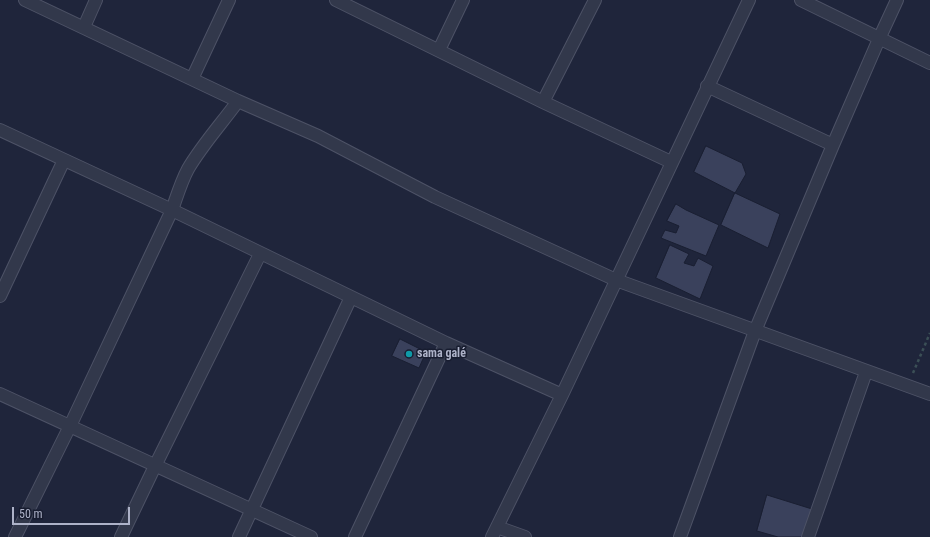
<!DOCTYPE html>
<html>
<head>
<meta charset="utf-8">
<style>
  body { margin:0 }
  #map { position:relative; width:930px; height:537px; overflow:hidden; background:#1f253b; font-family:"Roboto Condensed",sans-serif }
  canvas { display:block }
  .scale { position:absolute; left:12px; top:507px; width:118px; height:18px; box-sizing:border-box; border:2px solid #adb2c8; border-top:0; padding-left:5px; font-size:12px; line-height:14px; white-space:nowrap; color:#adb2c8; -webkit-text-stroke:3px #181d30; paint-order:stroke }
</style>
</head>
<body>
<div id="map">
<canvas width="930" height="537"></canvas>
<div class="scale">50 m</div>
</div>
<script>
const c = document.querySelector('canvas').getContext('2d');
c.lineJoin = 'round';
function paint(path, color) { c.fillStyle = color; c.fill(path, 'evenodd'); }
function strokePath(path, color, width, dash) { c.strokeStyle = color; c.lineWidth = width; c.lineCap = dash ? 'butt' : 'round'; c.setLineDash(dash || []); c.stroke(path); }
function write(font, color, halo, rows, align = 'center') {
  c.font = font + ' "Roboto Condensed",sans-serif'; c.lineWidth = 3; c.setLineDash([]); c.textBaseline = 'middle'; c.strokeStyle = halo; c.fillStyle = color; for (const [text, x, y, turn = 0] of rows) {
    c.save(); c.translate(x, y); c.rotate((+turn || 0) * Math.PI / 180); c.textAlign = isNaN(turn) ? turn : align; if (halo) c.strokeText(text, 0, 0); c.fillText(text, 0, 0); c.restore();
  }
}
const building = new Path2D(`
  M 706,146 L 742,163 L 746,174 L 735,193 L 694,172 Z
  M 735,193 L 780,214 L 768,248 L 721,225 Z
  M 676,204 L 686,210 L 719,225 L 706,256 L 661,238 L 665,230 L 676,233 L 679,226 L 667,221 Z
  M 670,245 L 689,254 L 684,263 L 694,266 L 698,258 L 713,266 L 700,299 L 656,278 Z
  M 400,339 L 426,352 L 419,368 L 392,356 Z
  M 767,495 L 812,509 L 804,537 L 778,537 L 757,531 Z`);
paint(building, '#3a415c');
strokePath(building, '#1a1f32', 1);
const street = new Path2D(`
  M 25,0 L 238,101 L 318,136 L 435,197 L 616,280 L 930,394
  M 336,0 L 543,102 L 671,162
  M 801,0 L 930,63
  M 84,27 L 96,0
  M 439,50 L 463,0
  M 192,79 L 229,0
  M 707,86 L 833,145
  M 543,102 L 595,0
  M 0,130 L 172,210 L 446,343 L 562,395
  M 0,296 L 64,160
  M 0,394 L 311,537
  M 497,527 L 525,537
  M 15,537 L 70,426 L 172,210 C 177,196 181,182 188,169 C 202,145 222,123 238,101
  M 121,537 L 155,466 L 260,254
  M 239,537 L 351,297
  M 355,537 L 446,343
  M 492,537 L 562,395 L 749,0
  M 680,537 L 755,331 L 833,145 L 879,39 L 897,0
  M 808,537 L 866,372`);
strokePath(street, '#4d5266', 14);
strokePath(new Path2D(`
  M 913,373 L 930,333`), '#3b4f56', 2.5, [3, 3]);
strokePath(street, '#32384b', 12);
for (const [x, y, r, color] of [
  [409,354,4,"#0f9aa8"]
]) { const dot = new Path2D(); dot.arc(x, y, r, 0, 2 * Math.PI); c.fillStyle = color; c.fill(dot); strokePath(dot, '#181d30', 1.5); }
write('bold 12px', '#adb2c8', '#181d30', [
  ["sama galé",417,354]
], 'left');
</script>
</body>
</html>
